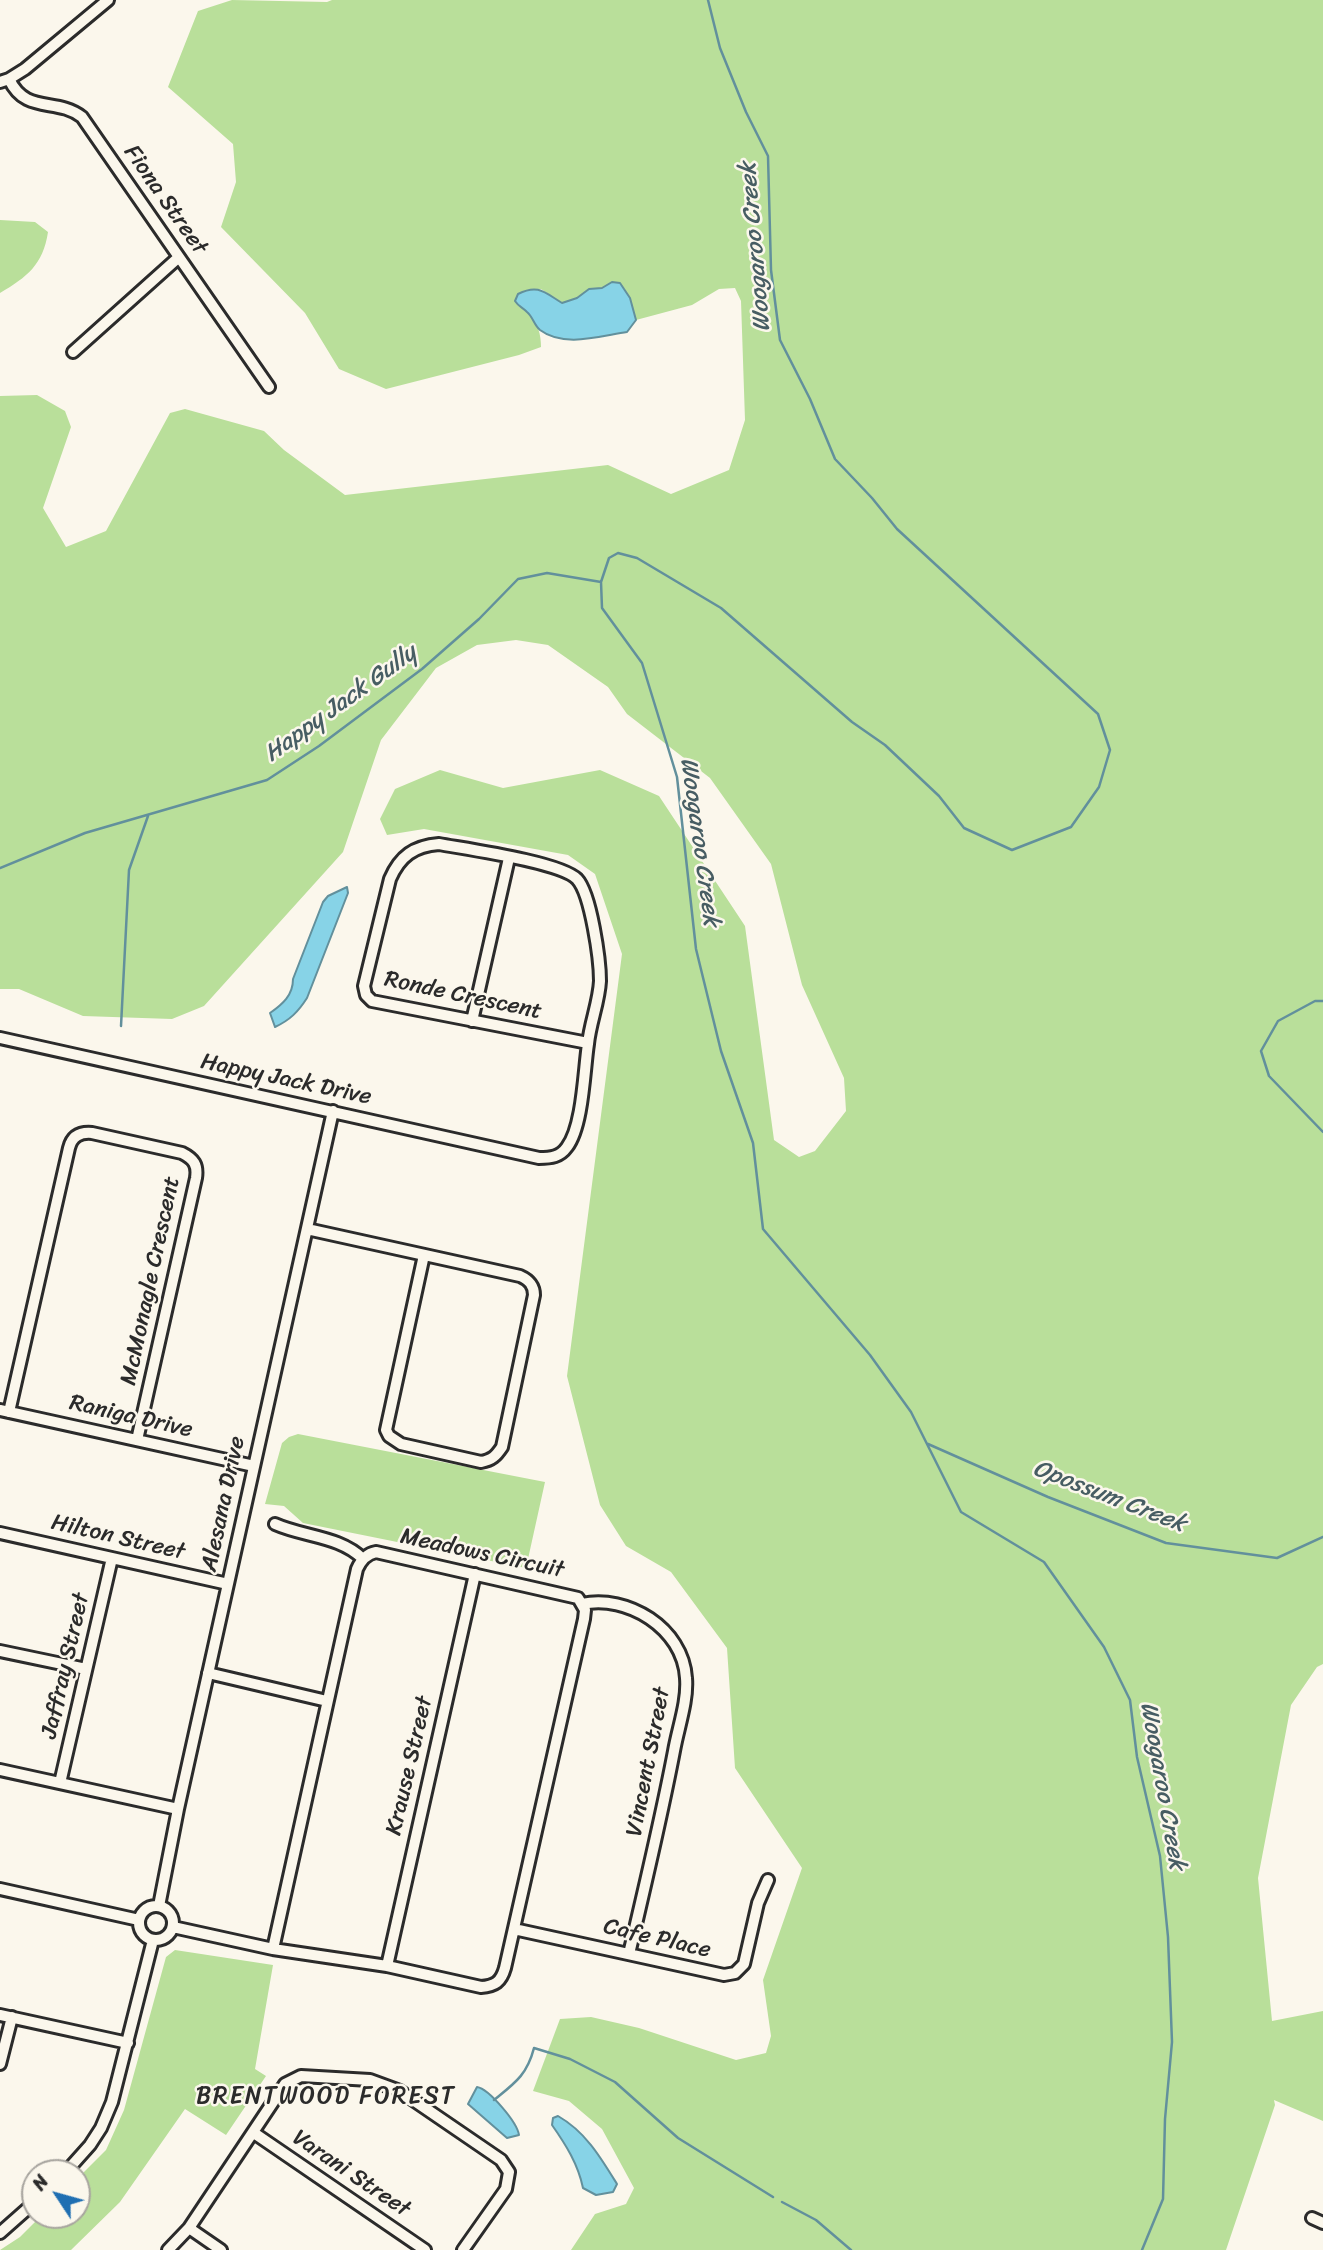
<!DOCTYPE html>
<html>
<head>
<meta charset="utf-8">
<style>
  body { margin:0 }
  #map { position:relative; width:1323px; height:2250px; overflow:hidden; background:#fbf7ec; font-family:Sriracha,sans-serif }
  canvas { display:block }
  .north { position:absolute; left:21px; top:2159px; width:70px; height:70px; box-sizing:border-box; background:#fbf7ec; border:2px solid #a8a59f; border-radius:50%; rotate:306deg; font-size:19px; font-weight:700; line-height:28px; text-align:center; color:#2b2b2b }
  .north::after { content:''; display:block; margin:auto; width:24px; height:32px; background:#1f6fb2; clip-path:polygon(50% 0,100% 100%,50% 72%,0 100%) }
</style>
</head>
<body>
<div id="map">
<canvas width="1323" height="2250"></canvas>
<div class="north">N</div>
</div>
<script>
const c = document.querySelector('canvas').getContext('2d');
c.lineJoin = 'round';
function paint(path, color) { c.fillStyle = color; c.fill(path, 'evenodd'); }
function strokePath(path, color, width, dash) { c.strokeStyle = color; c.lineWidth = width; c.lineCap = dash ? 'butt' : 'round'; c.setLineDash(dash || []); c.stroke(path); }
function write(font, color, halo, rows, align = 'center') {
  c.font = font + ' Sriracha,sans-serif'; c.lineWidth = 5; c.setLineDash([]); c.textBaseline = 'middle'; c.strokeStyle = halo; c.fillStyle = color; for (const [text, x, y, turn = 0] of rows) {
    c.save(); c.translate(x, y); c.rotate((+turn || 0) * Math.PI / 180); c.textAlign = isNaN(turn) ? turn : align; if (halo) c.strokeText(text, 0, 0); c.fillText(text, 0, 0); c.restore();
  }
}
paint(new Path2D(`
  M 232,0 L 327,2 L 332,0 L 1323,0 L 1323,1664 L 1317,1667 L 1291,1705 L 1258,1878 L 1272,2021 L 1323,2011 L 1323,2121 L 1274,2100 L 1275,2105 L 1226,2250 L 571,2250 L 595,2214 L 626,2204 L 634,2188 L 602,2129 L 569,2101 L 533,2091 L 560,2019 L 591,2017 L 639,2028 L 736,2060 L 766,2053 L 771,2036 L 763,1980 L 802,1868 L 735,1768 L 727,1648 L 671,1572 L 626,1546 L 600,1505 L 567,1376 L 622,954 L 595,874 L 568,855 L 424,829 L 387,835 L 380,819 L 395,789 L 440,770 L 503,788 L 600,770 L 659,796 L 745,926 L 774,1140 L 799,1157 L 815,1151 L 846,1111 L 844,1078 L 802,985 L 771,864 L 710,778 L 627,714 L 608,687 L 548,645 L 516,640 L 477,645 L 436,668 L 381,740 L 343,852 L 204,1006 L 172,1019 L 83,1016 L 19,989 L 0,989 L 0,396 L 37,395 L 65,411 L 71,427 L 43,508 L 66,547 L 106,531 L 170,413 L 185,409 L 264,431 L 284,450 L 345,495 L 608,465 L 671,494 L 729,470 L 745,420 L 741,301 L 735,288 L 719,289 L 692,305 L 636,320 L 630,298 L 612,282 L 602,288 L 589,289 L 577,298 L 562,303 L 541,289 L 515,301 C 519,307 524,308 529,313 C 538,324 541,334 541,347 L 519,355 L 386,389 L 339,369 L 305,313 L 221,227 L 236,182 L 233,144 L 168,87 L 198,11 Z
  M 0,220 L 35,222 L 48,232 C 43,265 27,277 0,293 Z
  M 298,1434 L 545,1482 L 526,1568 L 303,1523 L 284,1506 L 265,1504 L 282,1443 L 289,1437 Z
  M 175,1950 L 273,1965 L 255,2069 L 266,2076 L 226,2135 L 185,2109 L 120,2202 L 71,2250 L 0,2250 L 20,2237 L 42,2215 L 77,2215 L 77,2179 L 106,2150 L 124,2110 L 166,1957 Z`), '#b9df9a');
const water = new Path2D(`
  M 612,282 L 620,283 L 630,298 L 636,320 L 627,332 C 600,336 564,348 540,330 C 534,325 533,317 527,312 C 522,307 519,307 515,301 L 518,294 C 538,284 544,292 562,303 L 577,298 L 589,289 L 602,288 Z
  M 347,887 L 348,893 L 307,998 C 298,1012 290,1020 275,1027 L 270,1013 C 283,1004 293,995 293,979 L 323,902 L 328,896 Z
  M 477,2087 C 489,2089 517,2122 519,2135 L 507,2138 L 468,2104 Z
  M 558,2116 C 586,2132 601,2158 617,2184 L 613,2192 L 596,2195 L 583,2188 C 578,2164 566,2145 552,2125 L 553,2118 Z`);
paint(water, '#87d3e7');
strokePath(water, '#62909c', 2);
strokePath(new Path2D(`
  M 708,0 L 720,48 L 746,112 L 768,156 L 771,270 L 780,340 L 810,399 L 835,459 L 872,498 L 897,529 L 1098,714 L 1110,750 L 1099,787 L 1071,827 L 1012,850 L 964,828 L 939,796 L 885,745 L 852,722 L 721,608 L 637,558 L 618,553 L 609,558 L 601,582 L 602,608 L 642,663 L 677,777 L 696,949 L 721,1051 L 753,1143 L 763,1229 L 870,1355 L 911,1412 L 961,1512 L 1044,1562 L 1104,1647 L 1130,1700 L 1137,1757 L 1160,1856 L 1168,1937 L 1172,2042 L 1165,2119 L 1163,2199 L 1142,2250
  M 0,868 L 85,833 L 267,780 L 319,746 L 422,669 L 479,619 L 518,579 L 547,573 L 601,582
  M 1323,1001 L 1315,1001 L 1278,1021 L 1261,1051 L 1269,1076 L 1323,1132
  M 121,1026 L 129,870 L 148,816
  M 928,1444 L 1048,1497 L 1166,1543 L 1277,1558 L 1323,1537
  M 494,2100 C 515,2083 527,2075 534,2048 L 570,2059 L 615,2082 L 678,2138 L 773,2197
  M 782,2202 L 816,2220 L 851,2250`), '#62909c', 2.5);
const minor = new Path2D(`
  M 9,79 L 25,69 L 108,0
  M 0,82 L 9,79 C 26,115 56,97 82,117 L 269,387
  M 73,352 L 179,257
  M 472,1021 L 509,858
  M 0,1038 L 539,1158 C 551,1158 560,1157 567,1147 C 583,1126 584,1070 588,1044 C 590,1023 599,1002 600,981 C 600,960 591,894 577,879 C 560,862 466,849 439,844 C 414,846 400,856 390,879 L 364,986 L 366,995 L 372,1001 L 588,1043
  M 307,1229 L 520,1276 C 529,1280 534,1285 534,1295 L 502,1447 C 496,1456 492,1460 481,1462 L 401,1444 L 389,1436 L 386,1430 L 424,1255
  M 0,1410 L 254,1466
  M 9,1412 L 69,1148 C 72,1136 80,1132 92,1133 L 182,1153 C 194,1159 198,1165 196,1178 L 137,1440
  M 275,1524 C 304,1537 340,1536 363,1559
  M 0,1533 L 228,1584
  M 582,1604 C 627,1594 683,1628 686,1678 C 688,1701 678,1728 674,1751 C 661,1819 645,1886 629,1954
  M 0,1651 L 86,1669
  M 208,1673 L 327,1701
  M 0,1770 L 178,1809
  M 60,1783 L 112,1558
  M 0,1889 L 139,1920
  M139 1923a17 17 0 1 1 34 0a17 17 0 1 1-34 0Z
  M 159,1906 L 178,1809 L 333,1111
  M 173,1927 L 273,1949 L 387,1966 L 481,1987 C 495,1986 501,1982 505,1968 L 584,1619 L 585,1610 L 578,1598 L 376,1552 C 366,1554 361,1560 357,1569 L 273,1949
  M 514,1929 L 724,1975 L 735,1973 L 744,1964 L 758,1903 L 768,1880
  M 387,1966 L 475,1574
  M 0,2015 L 128,2043
  M 0,2064 L 12,2017
  M 254,2133 L 425,2250
  M 65,2173 L 90,2145 L 101,2128 L 112,2102 L 153,1940
  M 1312,2218 L 1323,2223
  M 189,2228 L 221,2250
  M 0,2233 L 35,2202
  M 168,2250 L 189,2228 L 285,2084 L 301,2076 L 370,2080 L 400,2091 L 501,2160 L 509,2172 L 506,2189 L 463,2250`);
strokePath(minor, '#2b2b2b', 16);
strokePath(minor, '#fbf7ec', 10);
write('23px', '#2b2b2b', '#fbf7ec', [
  ["Fiona Street",165,200,55],
  ["Ronde Crescent",463,996,12],
  ["Happy Jack Drive",286,1080,12],
  ["McMonagle Crescent",151,1281,-78],
  ["Raniga Drive",131,1417,13],
  ["Alesana Drive",224,1504,-78],
  ["Hilton Street",118,1538,13],
  ["Meadows Circuit",482,1554,12],
  ["Jaffray Street",66,1666,-77],
  ["Vincent Street",649,1762,-79],
  ["Krause Street",410,1766,-77],
  ["Cafe Place",657,1939,13],
  ["Varani Street",351,2174,34]
]);
write('italic 24px', '#475d63', '#fbf7ec', [
  ["Woogaroo Creek",756,247,-95],
  ["Happy Jack Gully",341,704,-36],
  ["Woogaroo Creek",699,842,82],
  ["Opossum Creek",1109,1497,21],
  ["Woogaroo Creek",1162,1786,80]
]);
c.letterSpacing = '2px';
write('24px', '#2b2b2b', '#fbf7ec', [
  ["BRENTWOOD FOREST",326,2097]
]);
c.letterSpacing = '0px';
</script>
</body>
</html>
